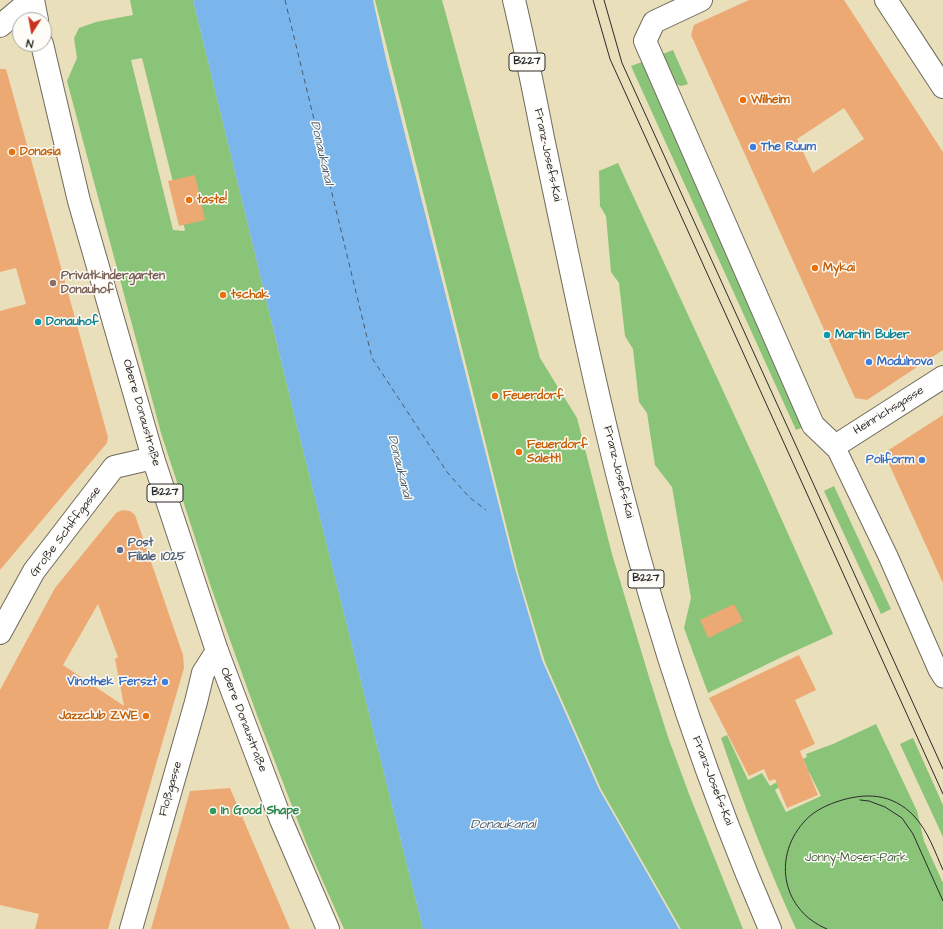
<!DOCTYPE html>
<html>
<head>
<meta charset="utf-8">
<style>
  body { margin:0 }
  #map { position:relative; width:943px; height:929px; overflow:hidden; background:#e9dfba; font-family:"Architects Daughter",sans-serif }
  canvas { display:block }
  .north { position:absolute; left:12px; top:12px; width:40px; height:40px; box-sizing:border-box; background:#fdfcf7; border:1px solid #a9a8a5; border-radius:50%; rotate:191deg; font-size:11px; font-weight:700; line-height:16px; text-align:center; color:#2b2b2b }
  .north::after { content:''; display:block; margin:auto; width:14px; height:18px; background:#c8321e; clip-path:polygon(50% 0,100% 100%,50% 72%,0 100%) }
</style>
</head>
<body>
<div id="map">
<canvas width="943" height="929"></canvas>
<div class="north">N</div>
</div>
<script>
const c = document.querySelector('canvas').getContext('2d');
c.lineJoin = 'round';
function paint(path, color) { c.fillStyle = color; c.fill(path, 'evenodd'); }
function strokePath(path, color, width, dash) { c.strokeStyle = color; c.lineWidth = width; c.lineCap = dash ? 'butt' : 'round'; c.setLineDash(dash || []); c.stroke(path); }
function write(font, color, halo, rows, align = 'center') {
  c.font = font + ' "Architects Daughter",sans-serif'; c.lineWidth = 3; c.setLineDash([]); c.textBaseline = 'middle'; c.strokeStyle = halo; c.fillStyle = color; for (const [text, x, y, turn = 0] of rows) {
    c.save(); c.translate(x, y); c.rotate((+turn || 0) * Math.PI / 180); c.textAlign = isNaN(turn) ? turn : align; if (halo) c.strokeText(text, 0, 0); c.fillText(text, 0, 0); c.restore();
  }
}
paint(new Path2D(`
  M 130,0 L 193,0 L 297,426 L 423,929 L 344,929 L 309,850 L 257,715 L 212,590 L 161,433 L 67,81 L 77,58 L 74,38 L 79,28 L 96,22 L 133,15 ZM 142,58 L 185,230 L 184,231 L 173,230 L 131,60 Z
  M 375,0 L 442,0 L 540,358 L 577,418 L 612,554 L 649,677 L 668,737 L 689,794 L 743,929 L 681,929 L 601,789 L 545,662 L 518,573 Z
  M 673,50 L 688,84 L 681,86 L 676,84 L 663,54 Z
  M 642,62 L 806,426 L 796,430 L 631,66 Z
  M 618,163 L 755,460 L 833,634 L 784,656 L 708,693 L 684,628 L 691,598 L 672,487 L 655,465 L 647,413 L 639,402 L 633,349 L 625,336 L 619,283 L 611,272 L 606,216 L 600,206 L 599,171 Z
  M 834,486 L 891,609 L 881,614 L 824,491 Z
  M 876,724 L 917,811 L 924,841 L 943,883 L 943,929 L 796,929 C 768,867 743,803 721,738 L 727,735 L 748,780 L 762,773 L 770,786 L 783,779 L 785,783 L 775,790 L 786,812 L 821,796 L 809,772 L 790,781 L 788,777 L 807,767 L 803,759 L 807,757 L 806,754 L 833,744 Z
  M 913,738 L 943,805 L 943,837 L 900,744 Z`), '#8ac478');
paint(new Path2D(`
  M 193,0 L 373,0 L 386,59 L 514,565 L 542,660 L 599,789 L 679,929 L 423,929 L 297,426 Z`), '#7ab5ec');
strokePath(new Path2D(`
  M 285,0 L 372,358 L 447,472 L 469,497 L 486,510`), '#475b6f', 1, [5, 4]);
paint(new Path2D(`
  M 749,0 L 844,0 L 943,152 L 943,350 L 867,400 L 855,398 L 691,35 L 694,25 ZM 844,108 L 864,139 L 813,173 L 797,139 Z
  M 0,69 L 6,69 L 108,437 L 107,443 L 0,570 L 0,311 L 26,304 L 16,268 L 0,272 Z
  M 195,175 L 205,220 L 179,226 L 168,181 Z
  M 943,415 L 943,583 L 884,453 Z
  M 122,510 L 130,511 L 135,515 L 183,655 L 184,668 L 108,929 L 35,929 L 39,914 L 0,905 L 0,690 L 55,588 L 116,513 ZM 98,604 L 118,657 L 115,659 L 124,706 L 63,665 Z
  M 734,604 L 743,621 L 708,638 L 700,620 Z
  M 799,655 L 816,690 L 795,700 L 815,744 L 800,751 L 818,795 L 787,808 L 775,779 L 769,781 L 764,769 L 749,776 L 709,698 Z
  M 230,788 L 290,929 L 151,929 L 190,791 Z`), '#eda974');
const pedestrian = new Path2D(`
  M 835,446 L 888,556 L 938,670 L 943,678`);
const minor = new Path2D(`
  M 701,0 L 654,22 L 645,41 L 813,425 L 835,446 L 943,377
  M 886,0 L 943,87
  M 0,26 L 31,0
  M 0,633 L 34,571 L 114,467 L 153,458
  M 131,929 L 196,702 L 203,673 L 217,651`);
const primary = new Path2D(`
  M 33,0 L 37,20
  M 514,0 C 525,46 534,92 543,138 C 568,256 592,376 622,493 C 660,642 709,788 770,929
  M 42,44 L 79,201 L 153,458 L 217,651 L 281,820 L 328,929`);
strokePath(pedestrian, '#6e6a5d', 21);
strokePath(minor, '#6e6a5d', 24);
strokePath(primary, '#6e6a5d', 24);
strokePath(pedestrian, '#fff', 19);
strokePath(minor, '#fff', 22);
strokePath(primary, '#fff', 22);
strokePath(new Path2D(`
  M 593,0 L 610,59 L 943,794
  M 604,0 L 622,63 L 943,769
  M 860,800 L 869,801 L 885,807 L 902,818 L 913,834 L 943,901
  M 827,929 C 783,911 772,859 803,823 C 811,813 824,806 836,802 C 865,792 892,793 914,816 C 928,831 935,852 943,870`), '#2b2b2b', 1);
for (const [x, y, r, color] of [
  [743,100,4,"#e8710a"],
  [753,147,4,"#3f7fe0"],
  [12,152,4,"#e8710a"],
  [189,200,4,"#e8710a"],
  [815,268,4,"#e8710a"],
  [53,283,4,"#8d6e63"],
  [223,295,4,"#e8710a"],
  [38,322,4,"#0f9aa8"],
  [827,335,4,"#0f9aa8"],
  [869,362,4,"#3f7fe0"],
  [495,396,4,"#e8710a"],
  [519,452,4,"#e8710a"],
  [922,460,4,"#3f7fe0"],
  [120,550,4,"#5c6f8a"],
  [165,682,4,"#3f7fe0"],
  [146,716,4,"#e8710a"],
  [213,811,4,"#2e9e5b"]
]) { const dot = new Path2D(); dot.arc(x, y, r, 0, 2 * Math.PI); c.fillStyle = color; c.fill(dot); strokePath(dot, '#fdfcf7', 1.5); }
for (const [x, y, w] of [
  [527,62,36],
  [165,493,36],
  [646,579,36]
]) { const box = new Path2D(); box.roundRect(x - w / 2, y - 9, w, 18, 3); c.fillStyle = '#fdfcf7'; c.fill(box); strokePath(box, '#2b2b2b', 1); }
write('bold 11px', '#2b2b2b', null, [
  ["B227",527,62],
  ["B227",165,493],
  ["B227",646,579]
]);
write('bold 12px', '#c56008', '#fdfcf7', [
  ["Wilheim",751,100],
  ["Donasia",20,152],
  ["taste!",197,200],
  ["Mykai",823,268],
  ["tschak",231,295],
  ["Feuerdorf",503,396],
  ["Feuerdorf",527,445],
  ["Salettl",527,459],
  ["Jazzclub ZWE",138,716,"right"]
], 'left');
write('bold 12px', '#366cbe', '#fdfcf7', [
  ["The Ruum",761,147],
  ["Modulnova",877,362],
  ["Poliform",914,460,"right"],
  ["Vinothek Ferszt",157,682,"right"]
], 'left');
write('12px', '#2b2b2b', '#fdfcf7', [
  ["Franz-Josefs-Kai",547,155,78],
  ["Heinrichsgasse",889,411,-32],
  ["Obere Donaustraße",141,413,74],
  ["Franz-Josefs-Kai",618,472,76],
  ["Große Schiffgasse",66,532,-53],
  ["Obere Donaustraße",243,720,69],
  ["Franz-Josefs-Kai",712,781,69],
  ["Floßgasse",171,789,-74]
]);
write('bold 12px', '#785e54', '#fdfcf7', [
  ["Privatkindergarten",61,276],
  ["Donauhof",61,290]
], 'left');
write('bold 12px', '#0d838f', '#fdfcf7', [
  ["Donauhof",46,322],
  ["Martin Buber",835,335]
], 'left');
write('bold 12px', '#4e5e75', '#fdfcf7', [
  ["Post",128,543],
  ["Filiale 1025",128,557]
], 'left');
write('bold 12px', '#27864d', '#fdfcf7', [
  ["In Good Shape",221,811]
], 'left');
write('12px', '#4c6146', '#fdfcf7', [
  ["Jonny-Moser-Park",856,858]
]);
write('italic 13px', '#475b6f', '#fdfcf7', [
  ["Donaukanal",321,153,77],
  ["Donaukanal",399,467,76],
  ["Donaukanal",503,825]
]);
</script>
</body>
</html>
